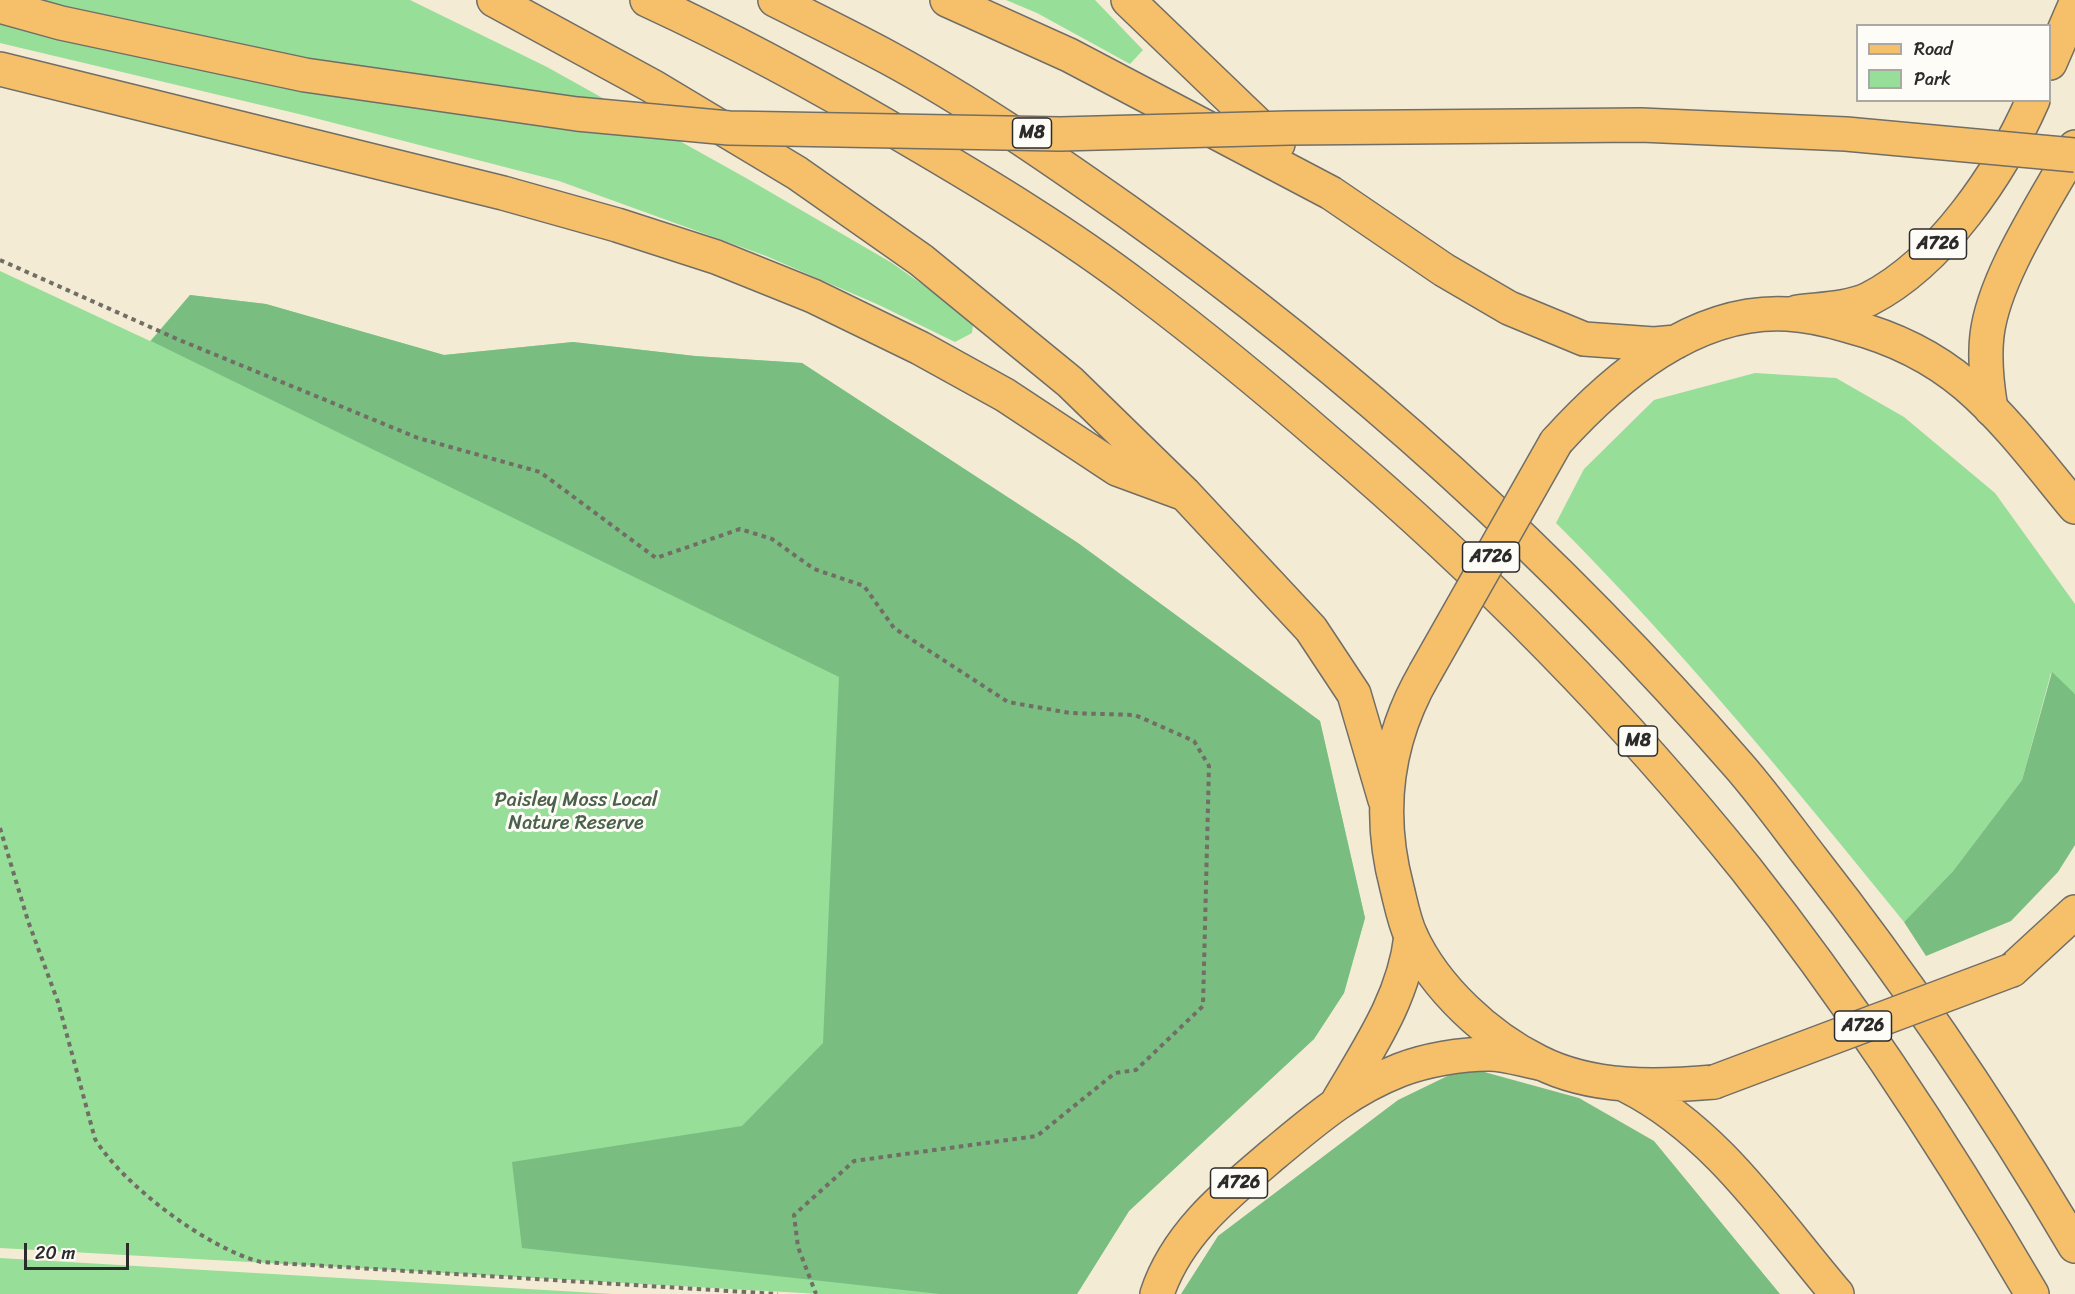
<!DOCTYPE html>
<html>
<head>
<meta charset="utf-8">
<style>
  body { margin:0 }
  #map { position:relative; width:2075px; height:1294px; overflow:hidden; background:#f4ebd5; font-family:Sriracha,sans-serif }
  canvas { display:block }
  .legend { position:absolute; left:1856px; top:24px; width:195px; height:78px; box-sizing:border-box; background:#fdfcf7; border:2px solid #a9a8a5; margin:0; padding:8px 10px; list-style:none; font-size:18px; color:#2b2b2b }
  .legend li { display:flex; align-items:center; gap:12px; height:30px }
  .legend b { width:30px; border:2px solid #a9a8a5 }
  .scale { position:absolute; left:24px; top:1243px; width:105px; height:27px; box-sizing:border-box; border:3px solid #2b2b2b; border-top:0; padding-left:8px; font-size:18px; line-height:21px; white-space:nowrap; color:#2b2b2b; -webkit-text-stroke:4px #fdfcf7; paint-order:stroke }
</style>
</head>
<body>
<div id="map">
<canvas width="2075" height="1294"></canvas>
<ul class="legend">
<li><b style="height:8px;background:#f6c06b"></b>Road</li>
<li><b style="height:16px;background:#97de98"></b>Park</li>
</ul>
<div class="scale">20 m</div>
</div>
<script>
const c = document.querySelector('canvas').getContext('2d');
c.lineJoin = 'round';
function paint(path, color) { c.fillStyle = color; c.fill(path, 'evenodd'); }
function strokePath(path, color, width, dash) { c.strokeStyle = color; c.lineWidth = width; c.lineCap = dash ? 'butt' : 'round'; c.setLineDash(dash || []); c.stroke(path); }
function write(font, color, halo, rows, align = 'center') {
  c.font = font + ' Sriracha,sans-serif'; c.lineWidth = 6; c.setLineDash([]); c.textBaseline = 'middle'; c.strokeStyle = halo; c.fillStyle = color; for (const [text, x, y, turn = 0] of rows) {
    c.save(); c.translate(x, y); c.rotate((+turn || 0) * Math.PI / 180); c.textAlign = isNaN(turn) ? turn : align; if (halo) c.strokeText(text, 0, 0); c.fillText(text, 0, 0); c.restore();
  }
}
paint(new Path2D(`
  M 0,0 L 410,0 L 547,67 L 746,178 L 892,263 L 967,316 L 973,325 L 972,333 L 955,342 L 879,305 L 766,256 L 559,181 L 303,115 L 0,43 Z
  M 1006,0 L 1095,0 L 1143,50 L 1130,64 L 1037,13 Z
  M 0,271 L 150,341 L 190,295 L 266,304 L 444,355 L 573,342 L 695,356 L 802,363 L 1078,543 L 1320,721 L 1365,918 L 1344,993 L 1314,1039 L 1129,1211 L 1077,1294 L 820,1294 L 0,1248 Z
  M 1755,373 L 1836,378 L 1904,417 L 1995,493 L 2075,604 L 2075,694 L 2051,673 L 2022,780 L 1953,871 L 1904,922 C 1793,785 1681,648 1556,523 L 1584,469 L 1654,400 Z
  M 0,1258 L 613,1294 L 0,1294 Z`), '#97de98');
paint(new Path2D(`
  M 190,295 L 266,304 L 444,355 L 573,342 L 695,356 L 802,363 L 1078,543 L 1320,721 L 1365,918 L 1344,993 L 1314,1039 L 1129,1211 L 1077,1294 L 940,1294 L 522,1248 L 512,1162 L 742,1126 L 823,1043 L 839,677 L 151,341 Z
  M 2052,672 L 2075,694 L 2075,845 L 2058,872 L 2011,921 L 1926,956 L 1904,922 L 1953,871 L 2022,780 Z
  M 1466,1067 L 1579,1098 L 1654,1141 L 1780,1294 L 1181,1294 L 1218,1236 L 1398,1100 Z`), '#79bd80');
const major = new Path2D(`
  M 2050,63 L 2075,5
  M 1797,312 C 1820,309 1848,309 1869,299 C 1941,262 2001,173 2033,100
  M 1991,409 C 1987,385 1984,360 1987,335 C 1994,276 2046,200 2075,147
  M 1338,1101 C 1369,1048 1404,998 1411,936
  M 1157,1294 C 1177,1233 1228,1193 1275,1153 C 1316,1119 1349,1090 1400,1070 C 1426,1060 1461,1054 1489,1054 C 1505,1054 1523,1060 1539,1063`);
const highway = new Path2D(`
  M 494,0 L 652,86 L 797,173 L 921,260 L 1070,382 L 1185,494 L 1311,629 L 1354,694 L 1385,800
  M 647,0 C 738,42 826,90 912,141 C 989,186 1068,234 1139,288 C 1204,337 1266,388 1327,441 C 1480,571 1620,712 1746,869 C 1852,1003 1946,1147 2032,1294
  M 775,0 C 813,19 852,38 889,58 C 972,103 1051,158 1128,212 C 1353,372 1558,558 1739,766 C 1765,796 1788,828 1812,859 C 1909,983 1996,1112 2075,1246
  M 947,0 L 1069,55 L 1331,193 L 1444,270 L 1509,308 L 1584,339 L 1654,344 L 1676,342
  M 1128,0 L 1278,144
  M 0,69 L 503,193 L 617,225 L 716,257 L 813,296 L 920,348 L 1005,395 L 1117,469 L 1185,494
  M 1556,442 C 1614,378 1694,309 1787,314 C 1808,315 1829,320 1849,326 C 1891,337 1933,357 1966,385 C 2007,420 2041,466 2075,507
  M 1425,673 C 1386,740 1377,813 1397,888 C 1401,904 1404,921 1411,936 C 1435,988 1488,1037 1539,1062 C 1592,1089 1657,1087 1714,1082
  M 2012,970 L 2075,912
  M 1627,1086 C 1716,1131 1774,1220 1837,1294`);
strokePath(major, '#716e66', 36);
strokePath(highway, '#716e66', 36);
strokePath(new Path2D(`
  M 0,260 L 177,339 L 418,438 L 540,472 L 656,558 L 740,529 L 772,539 L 814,569 L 864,586 L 894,628 L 1008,702 L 1070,713 L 1135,715 L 1194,741 L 1209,766 L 1203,1006 L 1136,1070 L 1115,1073 L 1037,1136 L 854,1161 L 794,1215 L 798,1247 L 816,1294
  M 0,828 L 28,921 L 58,1002 L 95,1139 C 123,1185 208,1249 261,1262 L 778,1294`), '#716e66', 4, [4.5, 4.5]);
strokePath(major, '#f6c06b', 33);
strokePath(highway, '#f6c06b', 33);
const highwayBridge = new Path2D(`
  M 0,6 L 61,23 L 305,75 L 577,114 L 729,128 L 1060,134 L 1289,128 L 1641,125 L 1846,134 L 2075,155
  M 1425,673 L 1556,442
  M 1714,1082 L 2012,970`);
strokePath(highwayBridge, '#716e66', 36, []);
strokePath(highwayBridge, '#f6c06b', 33);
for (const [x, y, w] of [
  [1032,133,39],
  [1938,244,57],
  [1491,557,57],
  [1638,741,39],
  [1863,1026,57],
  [1239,1183,57]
]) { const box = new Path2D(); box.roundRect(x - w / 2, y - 15, w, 30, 4.5); c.fillStyle = '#fdfcf7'; c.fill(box); strokePath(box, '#2b2b2b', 1.5); }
write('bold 18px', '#2b2b2b', null, [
  ["M8",1032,133],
  ["A726",1938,244],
  ["A726",1491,557],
  ["M8",1638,741],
  ["A726",1863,1026],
  ["A726",1239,1183]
]);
write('20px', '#4b614c', '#fdfcf7', [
  ["Paisley Moss Local",576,801],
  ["Nature Reserve",576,824]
]);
</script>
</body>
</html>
